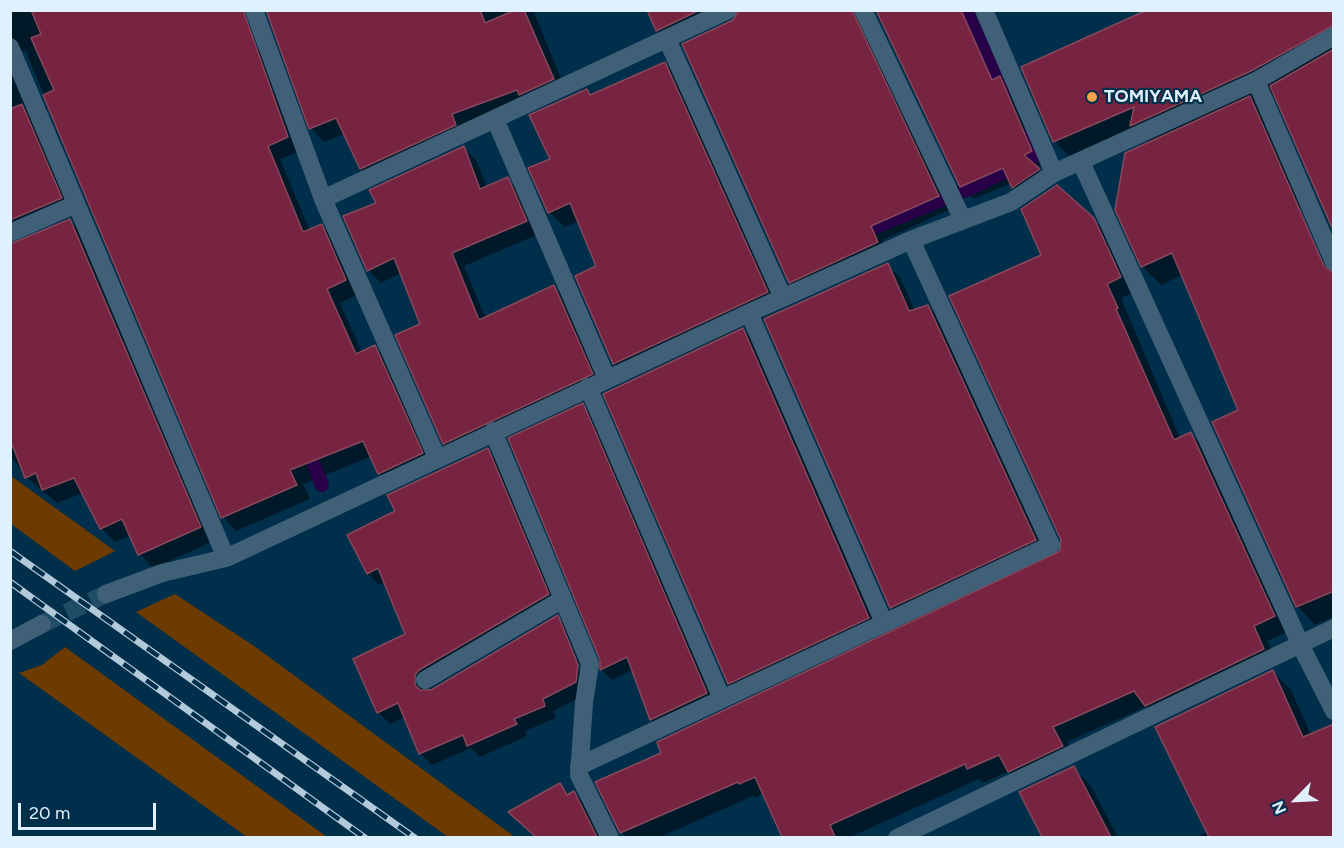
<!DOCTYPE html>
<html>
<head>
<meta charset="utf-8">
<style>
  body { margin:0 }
  #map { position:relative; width:1344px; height:848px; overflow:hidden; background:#002f4b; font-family:Figtree,sans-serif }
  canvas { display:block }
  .frame { position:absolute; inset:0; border:12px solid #dff1ff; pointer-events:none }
  .north { position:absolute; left:1266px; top:770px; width:60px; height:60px; -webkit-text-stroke:4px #002f4b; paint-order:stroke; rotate:246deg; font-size:16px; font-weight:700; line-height:24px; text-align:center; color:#dff1ff }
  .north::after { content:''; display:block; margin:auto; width:21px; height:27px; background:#dff1ff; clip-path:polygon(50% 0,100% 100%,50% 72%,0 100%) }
  .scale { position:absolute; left:18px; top:803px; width:138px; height:27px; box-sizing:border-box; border:3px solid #dff1ff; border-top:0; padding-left:8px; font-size:18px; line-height:21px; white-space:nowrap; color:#dff1ff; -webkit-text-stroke:4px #002f4b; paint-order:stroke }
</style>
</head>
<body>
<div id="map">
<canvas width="1344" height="848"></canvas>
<div class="frame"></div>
<div class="north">N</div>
<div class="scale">20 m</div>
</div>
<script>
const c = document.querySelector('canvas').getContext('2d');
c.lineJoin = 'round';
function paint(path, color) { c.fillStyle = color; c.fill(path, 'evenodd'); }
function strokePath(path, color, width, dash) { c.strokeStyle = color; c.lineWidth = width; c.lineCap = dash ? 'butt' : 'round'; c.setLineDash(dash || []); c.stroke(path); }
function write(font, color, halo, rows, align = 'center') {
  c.font = font + ' Figtree,sans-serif'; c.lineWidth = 4.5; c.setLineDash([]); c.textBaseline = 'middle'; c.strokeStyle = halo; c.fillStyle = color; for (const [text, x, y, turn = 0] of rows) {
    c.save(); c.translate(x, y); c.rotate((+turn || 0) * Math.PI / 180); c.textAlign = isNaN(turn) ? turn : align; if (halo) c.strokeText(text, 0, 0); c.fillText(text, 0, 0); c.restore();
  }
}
paint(new Path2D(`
  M 11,476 L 115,551 L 75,571 L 11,524 Z
  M 175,594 L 254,646 L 515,837 L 448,837 L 136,612 Z
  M 65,647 L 327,837 L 247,837 L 19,673 L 42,665 Z`), '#6d3b00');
paint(new Path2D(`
  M 10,10 L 231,10 L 253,44 L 267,57 L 301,151 L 280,159 L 310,231 L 322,226 L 335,240 L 359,294 L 340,303 L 362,353 L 375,347 L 388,360 L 435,467 L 393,487 L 379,473 L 372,456 L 303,484 L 310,499 L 236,531 L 223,517 L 25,50 L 15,53 L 74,212 L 19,236 L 12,246 L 70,221 L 84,234 L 214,541 L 153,568 L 140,554 L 131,535 L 115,542 L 101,528 L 83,493 L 57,503 L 26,477 L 10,455 Z
  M 333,10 L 533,10 L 567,93 L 375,182 L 361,168 L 345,134 L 324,142 L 311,128 Z
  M 649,10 L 967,10 L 997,79 L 1000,78 L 1013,91 L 1044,164 L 1036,168 L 1051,183 L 1026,200 L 1011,183 L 974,199 L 961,186 L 878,12 L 867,16 L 951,209 L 883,240 L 890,256 L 803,295 L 790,282 L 734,21 L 741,12 L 671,43 L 658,30 Z
  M 1334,10 L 1334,199 L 1275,94 L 1255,103 L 1268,116 L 1306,204 L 1297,208 L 1334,285 L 1334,620 L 1331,618 L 1315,625 L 1297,606 L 1214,423 L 1240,411 L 1182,275 L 1161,285 L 1143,267 L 1117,210 L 1150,143 L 1143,137 L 1078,165 L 1054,141 Z
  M 665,64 L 680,80 L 783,308 L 630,379 L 614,363 L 577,277 L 598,267 L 579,221 L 565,227 L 549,212 L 552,160 L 587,90 L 592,96 Z
  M 463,148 L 476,160 L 487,187 L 507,179 L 520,192 L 539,234 L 464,266 L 486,319 L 554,287 L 567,300 L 604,387 L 457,456 L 444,443 L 422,324 L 401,273 L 381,283 L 368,270 L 378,204 Z
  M 1093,219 L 1108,234 L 1135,292 L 1121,298 L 1180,438 L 1191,434 L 1206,448 L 1289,631 L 1267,641 L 1278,664 L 1161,720 L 1147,706 L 1067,742 L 1077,761 L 1024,786 L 1009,771 L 983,783 L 979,779 L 848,838 L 784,838 L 764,793 L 755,798 L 753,796 L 658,838 L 628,838 L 620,830 L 663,753 L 1062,552 L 1043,255 Z
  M 887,265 L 900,277 L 915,311 L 928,307 L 941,319 L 1048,552 L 904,620 L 891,607 Z
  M 743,330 L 754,341 L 879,628 L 740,694 L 729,683 Z
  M 582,405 L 593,416 L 717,704 L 662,730 L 651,720 L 633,670 L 612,680 L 602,670 Z
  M 487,450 L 499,461 L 560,606 L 431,682 L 425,691 L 431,691 L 557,617 L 569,629 L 589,678 L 587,694 L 553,711 L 556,718 L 525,731 L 527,736 L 480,757 L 471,748 L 432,765 L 420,753 L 405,717 L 390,724 L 378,712 L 407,634 L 385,582 L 379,585 L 368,574 L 397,511 ZM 562,630 L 565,630 L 583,672 L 580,673 Z
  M 1273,672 L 1291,690 L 1311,735 L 1334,725 L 1334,838 L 1195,838 L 1208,831 Z
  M 1073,767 L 1091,786 L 1118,838 L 1044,838 L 1021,793 Z
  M 560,785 L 570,795 L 574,793 L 595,814 L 607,838 L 537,838 L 511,812 Z`), '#0007');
strokePath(new Path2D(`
  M 966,10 L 1003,94
  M 855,235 L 971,188 L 1032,159 L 1022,136
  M 306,446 L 322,485`), '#280149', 14);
const building = new Path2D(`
  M 31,10 L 243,10 L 288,137 L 268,146 L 303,232 L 322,224 L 346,280 L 327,289 L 356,354 L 375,345 L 423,453 L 378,474 L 363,441 L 290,470 L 297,485 L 221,518 L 43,95 L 54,90 L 31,38 L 41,34 Z
  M 266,10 L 480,10 L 485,23 L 515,10 L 524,10 L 554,79 L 519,95 L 517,90 L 452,114 L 456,125 L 360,169 L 336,118 L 309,129 Z
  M 647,10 L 700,10 L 656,31 Z
  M 739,10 L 852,10 L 939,196 L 871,226 L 878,242 L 789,283 L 682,44 L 733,20 Z
  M 876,10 L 961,10 L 992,80 L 1000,76 L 1032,151 L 1024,155 L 1040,169 L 1012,188 L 1003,168 L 960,187 Z
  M 1147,10 L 1334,10 L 1334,25 L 1251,71 L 1130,126 L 1134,107 L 1053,142 L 1021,67 Z
  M 1334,49 L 1334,232 L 1270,86 Z
  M 665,62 L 768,292 L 613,364 L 575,276 L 596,266 L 570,203 L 548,213 L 528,168 L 550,159 L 529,115 L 587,89 L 590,95 Z
  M 1250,96 L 1324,266 L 1334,273 L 1334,591 L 1296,607 L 1212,422 L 1238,410 L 1172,253 L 1141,267 L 1115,210 L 1125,153 Z
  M 22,104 L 62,198 L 10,220 L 10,109 Z
  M 464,146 L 480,189 L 508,177 L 527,221 L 452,253 L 479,320 L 554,285 L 593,374 L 443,444 L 395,335 L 420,324 L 394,258 L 367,271 L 343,216 L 376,203 L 369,190 Z
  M 1057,185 L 1094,218 L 1121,277 L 1107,284 L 1118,308 L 1116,309 L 1174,440 L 1191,432 L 1275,616 L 1254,626 L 1264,649 L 1145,706 L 1134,691 L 1053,727 L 1063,746 L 1008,772 L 999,755 L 967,769 L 965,764 L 830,825 L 835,837 L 782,837 L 755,777 L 739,784 L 738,782 L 620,833 L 595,782 L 661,753 L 657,742 L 1060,551 L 1061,540 L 949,296 L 1041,255 L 1021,209 Z
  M 70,219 L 201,527 L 138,555 L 122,519 L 100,529 L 74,478 L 42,490 L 36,473 L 25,478 L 10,439 L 10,244 Z
  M 888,263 L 909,311 L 928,305 L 1036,540 L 890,608 L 764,319 Z
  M 743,328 L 869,618 L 728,684 L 603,394 Z
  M 583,403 L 707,693 L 650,720 L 627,657 L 600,670 L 600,660 L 508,438 Z
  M 488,448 L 549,594 L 419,670 L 415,675 L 415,685 L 420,690 L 431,690 L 558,615 L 578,665 L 576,682 L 543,699 L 545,706 L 514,719 L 517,724 L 467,746 L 463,735 L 419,754 L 398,703 L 377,713 L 353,659 L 405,634 L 378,568 L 367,574 L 347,535 L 395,511 L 387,495 Z
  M 1273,670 L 1303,737 L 1334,724 L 1334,837 L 1209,837 L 1155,727 Z
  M 1074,766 L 1111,837 L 1042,837 L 1019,792 Z
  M 560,783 L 567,795 L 574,791 L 597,837 L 536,837 L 508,812 Z`);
paint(building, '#772443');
strokePath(building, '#87485b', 1.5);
strokePath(new Path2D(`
  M 42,624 L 106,594`), '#214c66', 18, [18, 9]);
strokePath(new Path2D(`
  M 254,10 L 323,199 L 437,458
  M 863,10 L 963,220
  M 984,10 L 1054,173
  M 667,39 L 783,298
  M 10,47 L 226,558
  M 1256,81 L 1334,262
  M 495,119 L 607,379
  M 1081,162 L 1304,652 L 1334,711
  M 323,199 L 728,10
  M 10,233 L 76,204
  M 749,313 L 884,623
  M 588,387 L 722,699
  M 493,431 L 590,664 L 584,703 L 579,775 L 610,838
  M 106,594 L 162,573 L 226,558 L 749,313 L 911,240 L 1011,202 L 1054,173 L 1256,81 L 1334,36
  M 10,641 L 42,624
  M 425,680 L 563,599
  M 579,766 L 1051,545 L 911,240
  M 897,838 L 1334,628`), '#406078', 18);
const rail = new Path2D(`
  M 10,551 L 415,838
  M 10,582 L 365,838`);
strokePath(rail, '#b3cadb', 7);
strokePath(rail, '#002f4b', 4.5, [14]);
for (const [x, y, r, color] of [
  [1092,97,6,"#f9a04c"]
]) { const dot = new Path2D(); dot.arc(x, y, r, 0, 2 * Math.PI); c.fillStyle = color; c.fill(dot); strokePath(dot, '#002f4b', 2); }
write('bold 18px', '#dff1ff', '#002f4b', [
  ["TOMIYAMA",1104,97]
], 'left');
</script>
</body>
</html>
